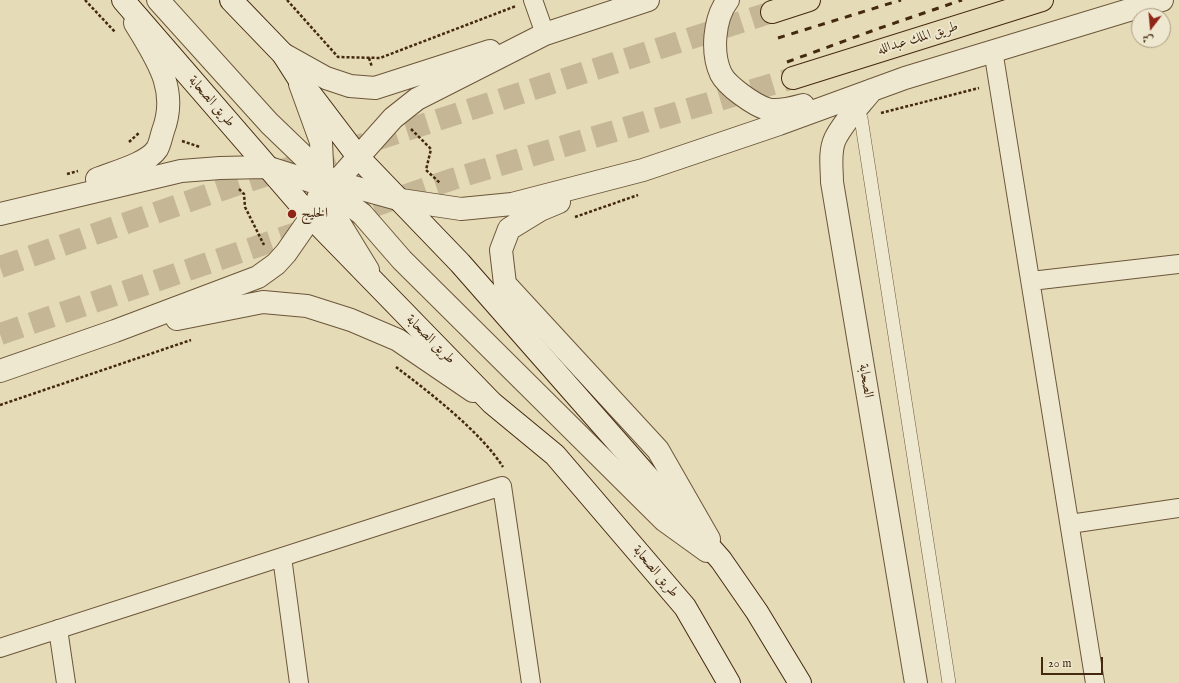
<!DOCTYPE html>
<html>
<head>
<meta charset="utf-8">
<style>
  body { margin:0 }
  #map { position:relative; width:1179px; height:683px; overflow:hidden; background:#e5dbb6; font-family:"IM FELL English",Amiri,serif }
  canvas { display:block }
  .north { position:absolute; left:1131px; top:8px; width:40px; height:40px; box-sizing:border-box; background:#eee8d0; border:1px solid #aa9c83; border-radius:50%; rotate:196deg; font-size:11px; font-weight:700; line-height:16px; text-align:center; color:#442910 }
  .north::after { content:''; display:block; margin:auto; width:14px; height:18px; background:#8f2418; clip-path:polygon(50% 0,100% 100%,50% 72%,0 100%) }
  .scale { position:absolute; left:1041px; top:657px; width:62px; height:18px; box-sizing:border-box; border:2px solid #442910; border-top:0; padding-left:5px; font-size:12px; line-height:14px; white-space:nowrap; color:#442910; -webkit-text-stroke:3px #eee8d0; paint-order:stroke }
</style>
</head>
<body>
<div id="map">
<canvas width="1179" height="683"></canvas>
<div class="north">ش</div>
<div class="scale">20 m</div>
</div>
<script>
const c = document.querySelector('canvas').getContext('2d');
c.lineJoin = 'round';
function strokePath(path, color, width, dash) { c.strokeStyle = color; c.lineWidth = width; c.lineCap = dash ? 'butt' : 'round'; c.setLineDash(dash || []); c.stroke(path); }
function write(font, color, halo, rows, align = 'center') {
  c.font = font + ' "IM FELL English",Amiri,serif'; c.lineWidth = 3.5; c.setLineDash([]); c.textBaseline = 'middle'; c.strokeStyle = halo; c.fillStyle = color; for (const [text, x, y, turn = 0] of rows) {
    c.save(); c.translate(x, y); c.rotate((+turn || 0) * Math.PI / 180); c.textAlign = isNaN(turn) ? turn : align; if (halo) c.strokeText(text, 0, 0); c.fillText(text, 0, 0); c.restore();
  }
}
strokePath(new Path2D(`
  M 342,217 L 453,179 L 793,78
  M 0,267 L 230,187 L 772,12
  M 0,334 L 311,228`), '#c5b795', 22, [22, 11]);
const pedestrian = new Path2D(`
  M 861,118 L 949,683`);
const minor = new Path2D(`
  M 533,0 L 545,34
  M 993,50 L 1095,683
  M 1031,281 L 1179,264
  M 1070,524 L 1179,508
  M 282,557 L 299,683
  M 58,629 L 66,683
  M 0,648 L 502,486 L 531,683`);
const tertiary = new Path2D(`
  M 158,0 L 269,123 L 323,175 L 336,182 L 401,200 L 461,209 L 512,204 L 643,170 L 779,124 L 905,78 L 1162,0
  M 728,0 C 714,18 711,53 721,74 C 727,86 754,105 767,109 C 778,112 792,108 803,105
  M 283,54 L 326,78 L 350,86 L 375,88 L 490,51
  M 872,90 C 859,106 844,121 835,139 C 829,152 832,168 832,182 L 916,683
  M 97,179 C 114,172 147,164 157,149 C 160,144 161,137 163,131 C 179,89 156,58 135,23
  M 559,202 L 540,210 L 509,229 L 501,250 L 505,284 L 658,450 L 709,539
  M 0,214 L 181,171 L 220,168 L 266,167 L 323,185 L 362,214 L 402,260 L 664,520 L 707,551
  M 368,270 L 338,221 L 336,182 L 393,118 L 417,99 L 545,34 L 648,0
  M 177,319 L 263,302 L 307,306 L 351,320 L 398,340 L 473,391
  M 0,371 L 115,331 L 258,277 L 276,264 L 286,253 L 311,217 L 323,185 L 321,142 L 300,84`);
const secondary = new Path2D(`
  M 123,0 L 311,217 L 492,403 L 555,455 L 685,607 L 729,683
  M 231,0 L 283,54 L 299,79 L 359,158 L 460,263 L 721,560 L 757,612 L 800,683`);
const trunk = new Path2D(`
  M 772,12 L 809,0
  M 793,78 L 1042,0`);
strokePath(pedestrian, '#6c563a', 14);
strokePath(minor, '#6c563a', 20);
strokePath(tertiary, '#6c563a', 24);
strokePath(secondary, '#442910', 24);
strokePath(trunk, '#442910', 24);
strokePath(new Path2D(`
  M 85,0 L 115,32
  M 287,0 L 338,57 L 380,58 L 516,6
  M 369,58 L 372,67
  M 881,113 L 979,88
  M 411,129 L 431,149 L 426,170 L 440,183
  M 182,141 L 200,147
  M 129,142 L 140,132
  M 67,174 L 78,171
  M 239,189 L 244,194 L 245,207 L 264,245
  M 575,217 L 638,195
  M 396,367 C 429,392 481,432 503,467
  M 0,405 L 191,340`), '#442910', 2.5, [3, 2]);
strokePath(pedestrian, '#eee8d0', 13);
strokePath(minor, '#eee8d0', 18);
strokePath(tertiary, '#eee8d0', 22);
strokePath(secondary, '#eee8d0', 22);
strokePath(trunk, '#e5dbb6', 22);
strokePath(new Path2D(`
  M 778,38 L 901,0
  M 787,62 L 880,28 L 962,0`), '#442910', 3, [7, 7]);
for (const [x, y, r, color] of [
  [292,214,5,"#8f2418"]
]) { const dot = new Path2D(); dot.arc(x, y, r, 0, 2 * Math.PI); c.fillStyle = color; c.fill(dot); strokePath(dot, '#eee8d0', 1.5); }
write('14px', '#442910', '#eee8d0', [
  ["طريق الملك عبدالله",918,39,-17],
  ["طريق الصحابة",211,102,49],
  ["طريق الصحابة",430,340,45],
  ["الصحابة",865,381,81],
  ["طريق الصحابة",655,572,50]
]);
write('14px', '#442910', '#eee8d0', [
  ["الخليج",301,214]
], 'left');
</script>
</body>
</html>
